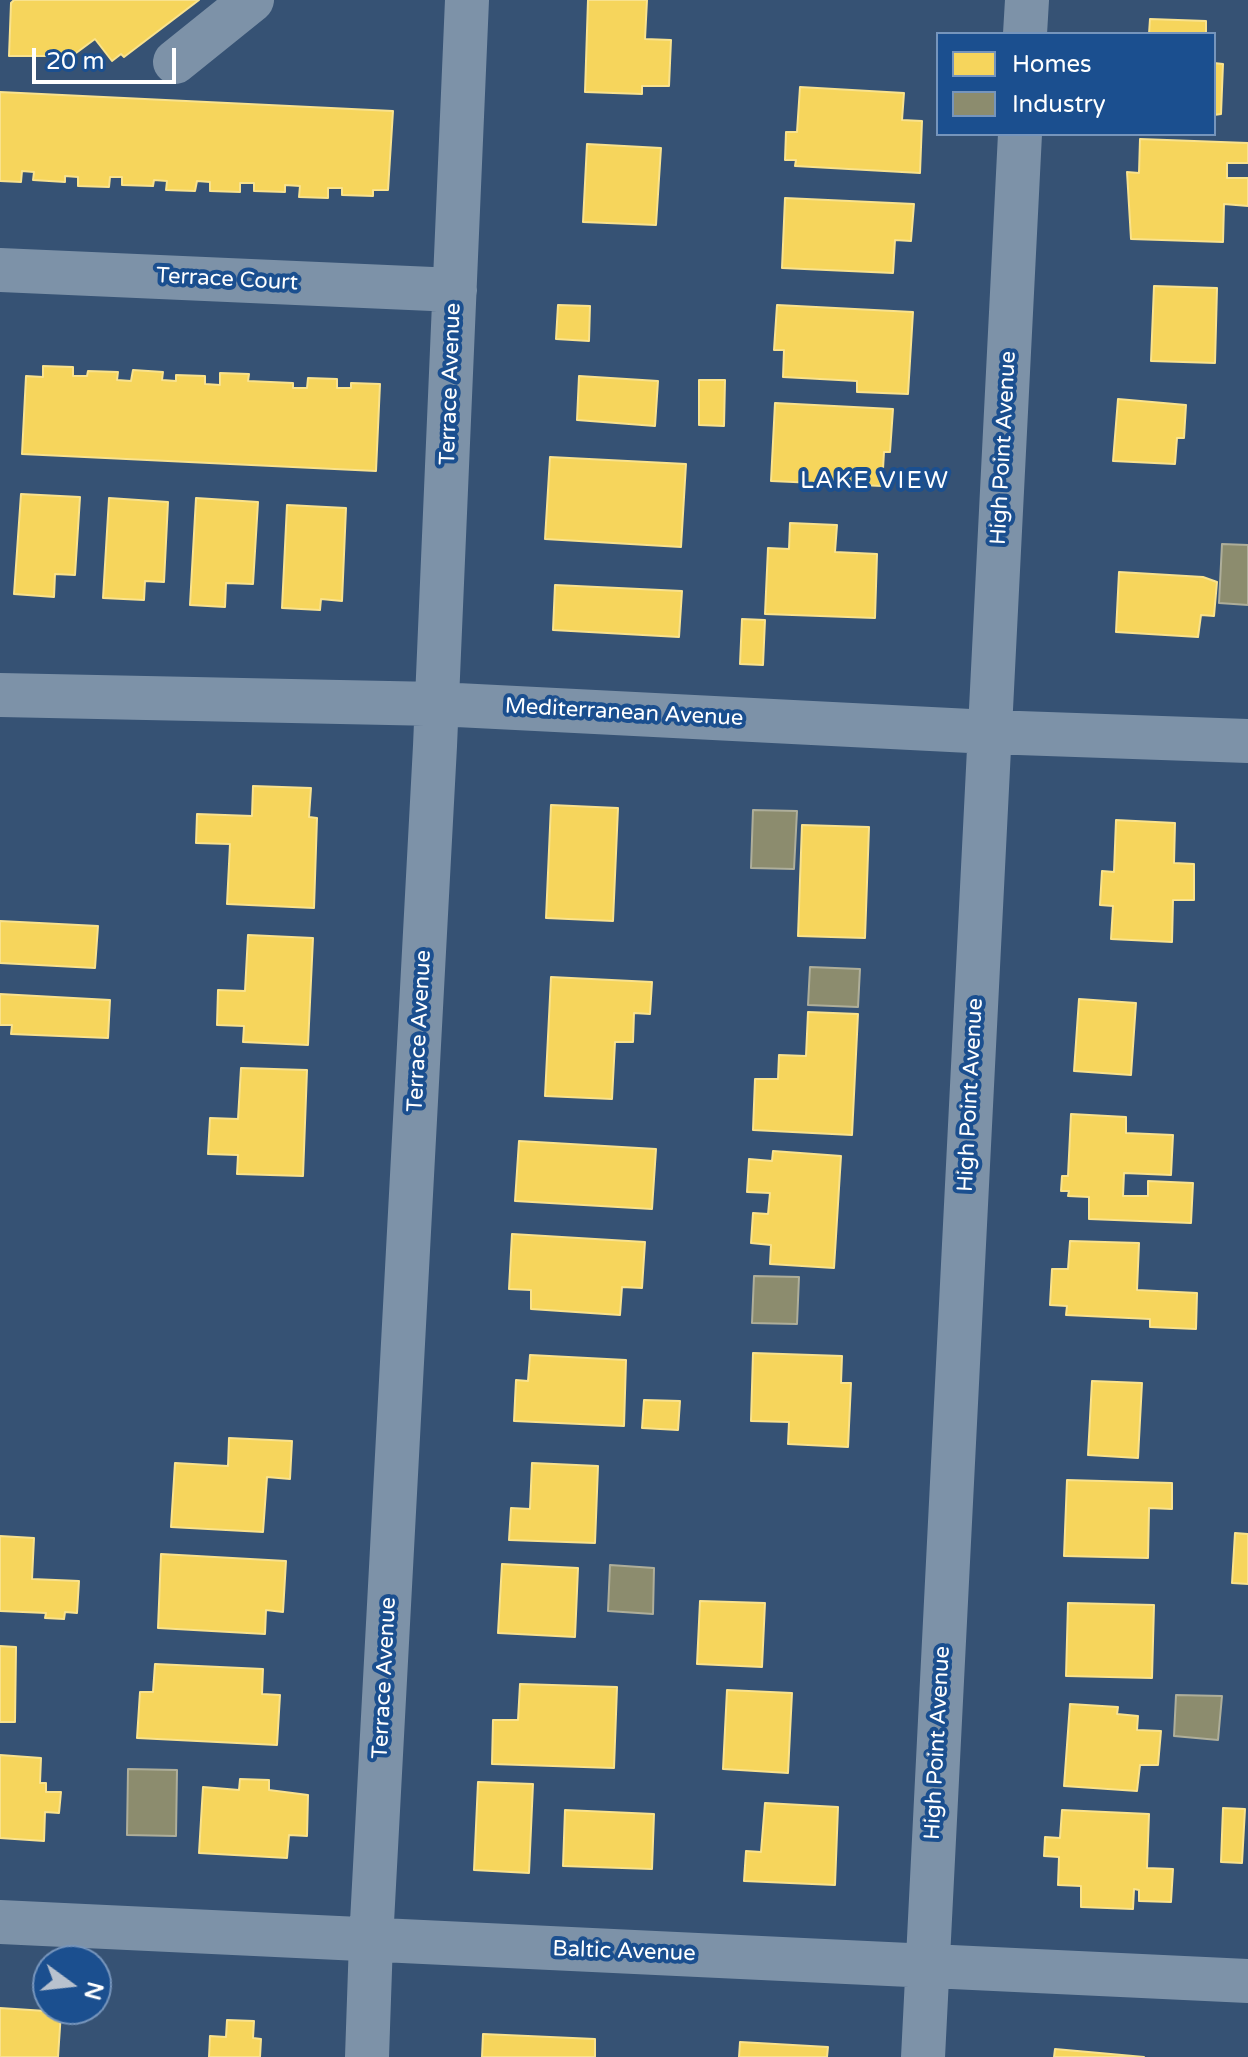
<!DOCTYPE html>
<html>
<head>
<meta charset="utf-8">
<style>
  body { margin:0 }
  #map { position:relative; width:1248px; height:2057px; overflow:hidden; background:#365274; font-family:"Varela Round",sans-serif }
  canvas { display:block }
  .legend { position:absolute; left:936px; top:32px; width:280px; height:104px; box-sizing:border-box; background:#1b4f8f; border:2px solid #7695bc; margin:0; padding:10px 14px; list-style:none; font-size:24px; color:#fff }
  .legend li { display:flex; align-items:center; gap:16px; height:40px }
  .legend b { width:40px; border:2px solid #7695bc }
  .north { position:absolute; left:32px; top:1945px; width:80px; height:80px; box-sizing:border-box; background:#1b4f8f; border:2px solid #7695bc; border-radius:50%; rotate:105deg; font-size:22px; font-weight:700; line-height:32px; text-align:center; color:#fff }
  .north::after { content:''; display:block; margin:auto; width:28px; height:36px; background:#b9c2ce; clip-path:polygon(50% 0,100% 100%,50% 72%,0 100%) }
  .scale { position:absolute; left:32px; top:48px; width:144px; height:36px; box-sizing:border-box; border:4px solid #fff; border-top:0; padding-left:10px; font-size:24px; line-height:28px; white-space:nowrap; color:#fff; -webkit-text-stroke:6px #1b4f8f; paint-order:stroke }
</style>
</head>
<body>
<div id="map">
<canvas width="1248" height="2057"></canvas>
<ul class="legend">
<li><b style="height:22px;background:#f6d55c"></b>Homes</li>
<li><b style="height:22px;background:#8c8c6e"></b>Industry</li>
</ul>
<div class="north">N</div>
<div class="scale">20 m</div>
</div>
<script>
const c = document.querySelector('canvas').getContext('2d');
c.lineJoin = 'round';
function paint(path, color) { c.fillStyle = color; c.fill(path, 'evenodd'); }
function strokePath(path, color, width, dash) { c.strokeStyle = color; c.lineWidth = width; c.lineCap = dash ? 'butt' : 'round'; c.setLineDash(dash || []); c.stroke(path); }
function write(font, color, halo, rows, align = 'center') {
  c.font = font + ' "Varela Round",sans-serif'; c.lineWidth = 8; c.setLineDash([]); c.textBaseline = 'middle'; c.strokeStyle = halo; c.fillStyle = color; for (const [text, x, y, turn = 0] of rows) {
    c.save(); c.translate(x, y); c.rotate((+turn || 0) * Math.PI / 180); c.textAlign = isNaN(turn) ? turn : align; if (halo) c.strokeText(text, 0, 0); c.fillText(text, 0, 0); c.restore();
  }
}
const homes = new Path2D(`
  M 14,0 L 199,0 L 124,57 L 121,54 L 112,61 L 95,39 L 72,56 L 9,56 L 11,3 Z
  M 588,0 L 647,0 L 645,39 L 671,40 L 669,86 L 642,86 L 642,94 L 585,92 Z
  M 1150,19 L 1206,21 L 1206,34 L 1149,34 Z
  M 1214,63 L 1223,64 L 1221,114 L 1214,115 Z
  M 800,87 L 904,93 L 902,120 L 922,121 L 920,173 L 795,166 L 796,160 L 785,160 L 786,132 L 797,132 Z
  M 0,92 L 393,111 L 388,190 L 373,190 L 373,196 L 342,195 L 342,188 L 328,188 L 328,198 L 299,197 L 300,186 L 285,185 L 285,192 L 254,191 L 254,183 L 240,183 L 240,192 L 210,191 L 210,182 L 197,181 L 195,191 L 166,190 L 167,181 L 154,180 L 153,186 L 122,185 L 122,177 L 110,177 L 109,187 L 78,186 L 78,177 L 65,176 L 65,182 L 33,180 L 34,172 L 22,171 L 21,182 L 0,181 Z
  M 1140,139 L 1248,143 L 1248,163 L 1227,163 L 1227,178 L 1248,178 L 1248,206 L 1224,204 L 1223,242 L 1131,239 L 1127,172 L 1139,173 Z
  M 587,144 L 661,148 L 656,225 L 583,222 Z
  M 785,198 L 914,204 L 911,241 L 895,240 L 893,273 L 782,268 Z
  M 1154,286 L 1217,288 L 1215,363 L 1151,361 Z
  M 558,305 L 590,306 L 589,341 L 556,339 Z
  M 777,305 L 913,312 L 908,394 L 857,392 L 857,381 L 783,377 L 784,350 L 774,350 Z
  M 43,366 L 73,367 L 73,376 L 87,376 L 88,371 L 118,372 L 117,380 L 131,381 L 133,370 L 163,372 L 162,380 L 176,381 L 176,375 L 205,376 L 205,384 L 220,385 L 220,373 L 249,374 L 248,381 L 293,383 L 293,388 L 307,388 L 308,378 L 337,379 L 337,388 L 351,388 L 351,383 L 380,384 L 376,471 L 22,454 L 26,376 L 43,377 Z
  M 579,376 L 658,381 L 655,426 L 577,420 Z
  M 699,380 L 725,380 L 724,426 L 699,425 Z
  M 1118,399 L 1186,405 L 1184,438 L 1177,438 L 1175,464 L 1113,461 Z
  M 775,403 L 893,409 L 890,452 L 884,452 L 882,486 L 771,481 Z
  M 550,457 L 686,464 L 681,547 L 545,539 Z
  M 21,494 L 80,497 L 75,575 L 55,574 L 54,597 L 14,594 Z
  M 109,498 L 168,502 L 164,582 L 145,581 L 144,600 L 103,598 Z
  M 196,498 L 258,502 L 253,584 L 226,583 L 225,607 L 190,605 Z
  M 287,505 L 346,508 L 342,601 L 321,599 L 320,610 L 282,608 Z
  M 790,523 L 837,525 L 835,552 L 877,554 L 875,618 L 765,614 L 768,548 L 789,549 Z
  M 1119,572 L 1203,577 L 1217,582 L 1214,616 L 1201,615 L 1198,637 L 1116,632 Z
  M 555,585 L 682,591 L 679,637 L 553,630 Z
  M 742,619 L 765,620 L 763,665 L 740,664 Z
  M 253,786 L 311,788 L 309,817 L 317,818 L 314,908 L 227,904 L 230,844 L 196,843 L 197,814 L 252,816 Z
  M 551,805 L 618,808 L 613,921 L 546,918 Z
  M 1116,820 L 1175,823 L 1174,863 L 1194,864 L 1194,900 L 1173,900 L 1172,942 L 1111,939 L 1113,906 L 1100,905 L 1102,871 L 1114,872 Z
  M 802,825 L 869,827 L 865,938 L 798,936 Z
  M 0,921 L 98,926 L 95,968 L 0,963 Z
  M 248,935 L 313,938 L 308,1045 L 243,1042 L 244,1026 L 217,1025 L 218,990 L 245,991 Z
  M 551,977 L 652,982 L 650,1014 L 634,1013 L 633,1042 L 615,1042 L 612,1099 L 545,1096 Z
  M 0,994 L 110,1000 L 108,1038 L 11,1034 L 12,1025 L 0,1025 Z
  M 1079,999 L 1136,1003 L 1131,1075 L 1074,1071 Z
  M 808,1012 L 858,1014 L 852,1135 L 753,1130 L 755,1079 L 778,1079 L 779,1055 L 806,1056 Z
  M 241,1068 L 307,1070 L 303,1176 L 237,1174 L 238,1155 L 208,1154 L 210,1118 L 238,1119 Z
  M 1071,1114 L 1126,1117 L 1126,1133 L 1173,1135 L 1171,1175 L 1124,1173 L 1123,1196 L 1148,1196 L 1148,1181 L 1193,1183 L 1191,1223 L 1089,1219 L 1089,1197 L 1068,1196 L 1069,1191 L 1061,1191 L 1062,1176 L 1068,1176 Z
  M 519,1141 L 656,1149 L 652,1209 L 515,1201 Z
  M 773,1151 L 841,1156 L 834,1268 L 770,1264 L 771,1245 L 751,1243 L 753,1213 L 768,1214 L 770,1193 L 747,1192 L 749,1159 L 772,1161 Z
  M 512,1234 L 645,1242 L 642,1288 L 622,1287 L 620,1315 L 531,1309 L 531,1290 L 509,1289 Z
  M 1070,1241 L 1139,1243 L 1137,1290 L 1197,1293 L 1196,1329 L 1150,1327 L 1150,1319 L 1066,1315 L 1067,1306 L 1050,1305 L 1052,1269 L 1068,1269 Z
  M 753,1353 L 842,1356 L 841,1383 L 851,1383 L 848,1447 L 788,1444 L 789,1422 L 751,1421 Z
  M 530,1355 L 626,1360 L 624,1426 L 514,1421 L 516,1380 L 528,1381 Z
  M 1092,1381 L 1142,1383 L 1138,1458 L 1088,1455 Z
  M 644,1400 L 680,1401 L 678,1430 L 642,1428 Z
  M 229,1438 L 292,1441 L 290,1479 L 267,1477 L 263,1532 L 171,1527 L 175,1463 L 228,1466 Z
  M 532,1463 L 598,1466 L 595,1543 L 509,1540 L 511,1508 L 530,1509 Z
  M 1067,1480 L 1172,1483 L 1172,1509 L 1149,1508 L 1148,1558 L 1064,1556 Z
  M 1235,1533 L 1248,1534 L 1248,1584 L 1232,1583 Z
  M 0,1536 L 34,1538 L 32,1579 L 79,1581 L 77,1613 L 65,1612 L 64,1619 L 45,1618 L 46,1613 L 0,1611 Z
  M 161,1554 L 286,1561 L 283,1612 L 266,1610 L 265,1634 L 158,1628 Z
  M 502,1564 L 578,1568 L 575,1637 L 498,1633 Z
  M 700,1601 L 765,1603 L 762,1667 L 697,1664 Z
  M 1068,1603 L 1154,1605 L 1152,1678 L 1066,1676 Z
  M 0,1646 L 16,1647 L 15,1722 L 0,1722 Z
  M 155,1664 L 263,1669 L 262,1694 L 280,1695 L 277,1745 L 137,1738 L 140,1692 L 153,1692 Z
  M 520,1684 L 617,1687 L 614,1768 L 492,1764 L 493,1720 L 518,1720 Z
  M 727,1690 L 792,1693 L 788,1773 L 723,1769 Z
  M 1070,1704 L 1118,1707 L 1117,1714 L 1138,1716 L 1137,1730 L 1161,1731 L 1158,1765 L 1140,1765 L 1137,1791 L 1064,1786 Z
  M 0,1755 L 41,1758 L 40,1783 L 46,1783 L 46,1792 L 61,1792 L 59,1813 L 45,1812 L 44,1841 L 0,1838 Z
  M 240,1779 L 269,1780 L 269,1790 L 308,1795 L 307,1836 L 289,1835 L 287,1858 L 199,1853 L 203,1787 L 239,1790 Z
  M 478,1782 L 533,1784 L 529,1873 L 474,1870 Z
  M 765,1803 L 838,1807 L 835,1885 L 744,1881 L 746,1851 L 761,1852 Z
  M 1223,1808 L 1245,1809 L 1242,1863 L 1221,1862 Z
  M 565,1810 L 654,1814 L 652,1869 L 563,1866 Z
  M 1062,1810 L 1149,1814 L 1147,1868 L 1173,1869 L 1171,1902 L 1139,1901 L 1139,1890 L 1134,1889 L 1133,1909 L 1081,1907 L 1081,1886 L 1058,1885 L 1059,1857 L 1044,1856 L 1045,1837 L 1060,1838 Z
  M 0,2008 L 61,2012 L 58,2057 L 0,2057 Z
  M 227,2020 L 254,2021 L 253,2038 L 261,2039 L 260,2057 L 209,2057 L 210,2036 L 226,2037 Z
  M 483,2034 L 595,2039 L 595,2057 L 482,2057 Z
  M 740,2042 L 828,2047 L 827,2057 L 739,2057 Z
  M 1055,2049 L 1144,2057 L 1054,2057 Z`);
paint(homes, '#f6d55c');
strokePath(homes, '#f9e28d', 2);
const industry = new Path2D(`
  M 1222,544 L 1248,545 L 1248,605 L 1219,603 Z
  M 753,810 L 797,811 L 794,869 L 751,868 Z
  M 810,967 L 860,969 L 858,1007 L 808,1005 Z
  M 754,1276 L 799,1277 L 797,1324 L 752,1323 Z
  M 610,1565 L 654,1568 L 653,1614 L 608,1611 Z
  M 1176,1695 L 1222,1696 L 1218,1740 L 1174,1736 Z
  M 128,1769 L 177,1770 L 176,1836 L 127,1835 Z`);
paint(industry, '#8c8c6e');
strokePath(industry, '#aeae9a', 2);
strokePath(new Path2D(`
  M 1025,34 L 1027,0
  M 175,62 L 252,0
  M 0,270 L 455,290
  M 0,695 L 437,704 L 990,732 L 1248,741
  M 0,1922 L 1248,1981
  M 367,2057 L 371,1941 L 435,746 L 467,0
  M 923,2057 L 1020,134`), '#7d92a8', 44);
write('22px', '#fff', '#1b4f8f', [
  ["Terrace Court",227,280,3],
  ["Terrace Avenue",451,384,-88],
  ["High Point Avenue",1004,448,-87],
  ["Mediterranean Avenue",624,713,3],
  ["Terrace Avenue",420,1031,-87],
  ["High Point Avenue",971,1095,-87],
  ["Terrace Avenue",385,1678,-87],
  ["High Point Avenue",938,1743,-87],
  ["Baltic Avenue",624,1952,2]
]);
c.letterSpacing = '2px';
write('24px', '#fff', '#1b4f8f', [
  ["LAKE VIEW",875,482]
]);
c.letterSpacing = '0px';
</script>
</body>
</html>
